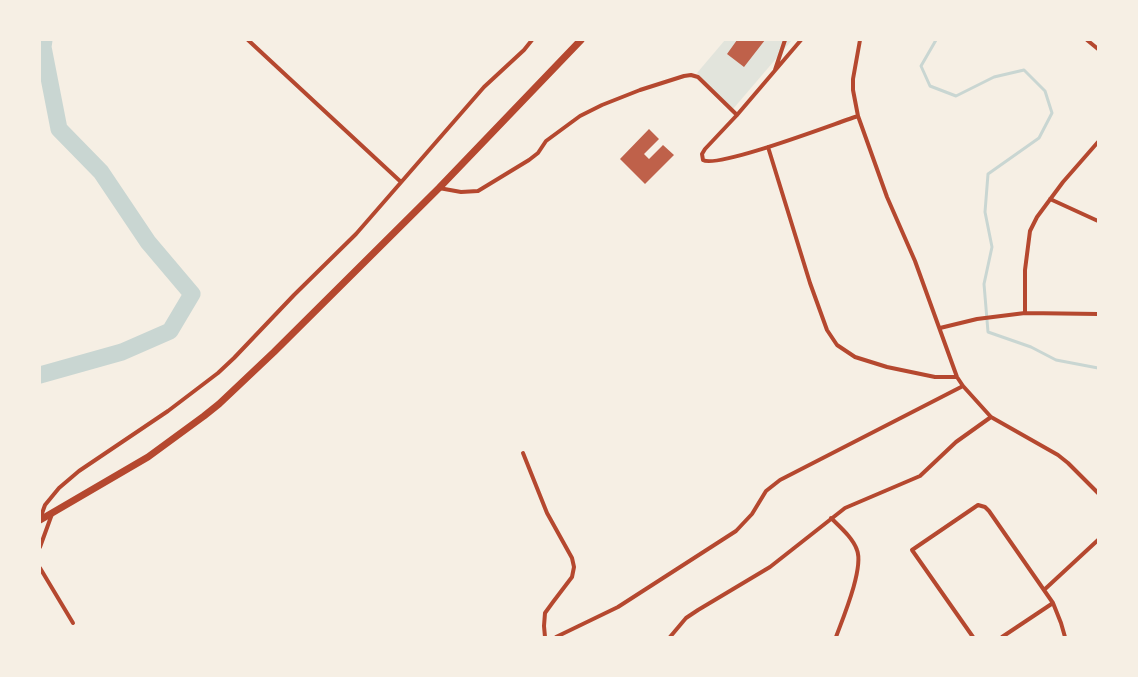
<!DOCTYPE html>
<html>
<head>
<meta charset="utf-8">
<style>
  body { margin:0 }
  #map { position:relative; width:1138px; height:677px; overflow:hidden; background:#f6efe4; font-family:Quicksand,sans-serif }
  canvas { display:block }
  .frame { position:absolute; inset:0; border:41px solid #f6efe4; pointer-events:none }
</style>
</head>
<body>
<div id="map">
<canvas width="1138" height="677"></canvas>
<div class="frame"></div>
</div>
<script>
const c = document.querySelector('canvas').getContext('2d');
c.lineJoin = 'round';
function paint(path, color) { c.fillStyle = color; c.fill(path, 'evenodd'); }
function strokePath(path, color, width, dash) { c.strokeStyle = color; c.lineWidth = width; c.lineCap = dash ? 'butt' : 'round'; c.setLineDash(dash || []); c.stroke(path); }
paint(new Path2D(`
  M 725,40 L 792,40 L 733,109 L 697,73 Z`), '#e2e4dc');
strokePath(new Path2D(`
  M 936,40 L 921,66 L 930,86 L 956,96 L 994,77 L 1024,70 L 1045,91 L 1052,113 L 1039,138 L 988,174 L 985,212 L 992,247 L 984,284 L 988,332 L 1031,347 L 1056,360 L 1098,368`), '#c9d6d2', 3);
strokePath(new Path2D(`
  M 40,375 L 122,352 L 170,331 L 192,294 L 148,242 L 101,172 L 59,129 L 43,47 L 44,40`), '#c9d6d2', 17);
paint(new Path2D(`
  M 737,40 L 765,40 L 744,67 L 727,54 Z
  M 649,129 L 659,139 L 644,154 L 649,159 L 663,145 L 674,155 L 645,184 L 620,159 Z`), '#bf614a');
strokePath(new Path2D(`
  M 248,40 L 401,182
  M 801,40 L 737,115 L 705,149 L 702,154 L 703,160 C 717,169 836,123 858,116
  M 860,40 L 853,79 L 853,90 L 858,116 L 887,197 L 915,261 L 957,377 L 963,386 L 991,417 L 1058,455 L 1068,463 L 1098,493
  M 1087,40 L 1098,49
  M 775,70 L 785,40
  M 768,147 L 810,283 L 827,330 L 837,345 L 855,357 L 887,367 L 935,377 L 957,377
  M 439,188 L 461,192 L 478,191 L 529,160 L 538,153 L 546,141 L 580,116 L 602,105 L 640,90 L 684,76 L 691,75 L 698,77 L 737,115
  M 1050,199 L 1098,221
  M 1025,313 L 1025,270 L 1030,231 L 1037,217 L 1063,182 L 1098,142
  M 940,328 L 977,319 L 1025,313 L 1098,314
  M 523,453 L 547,513 L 572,558 L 574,567 L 572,577 L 553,602 L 545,613 L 544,626 L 545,637
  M 831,518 C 840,527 853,538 857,550 C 864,568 843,618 836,637
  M 40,519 L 45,505 L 59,488 L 79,471 L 168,411 L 218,373 L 234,358 L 294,295 L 356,234 L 484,87 L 524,50 L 532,40
  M 40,547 L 52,514
  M 40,568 L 73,623
  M 1044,590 L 1098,540
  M 556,637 L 618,607 L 736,531 L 752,514 L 766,491 L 780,480 L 963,386
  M 670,637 L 686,618 L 698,610 L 770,567 L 845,508 L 920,476 L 956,442 L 991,417
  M 973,637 L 912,550 L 978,505 L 985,507 L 989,511 L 1053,603 L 1061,623 L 1065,637
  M 1002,637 L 1053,603`), '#b5482f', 4);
strokePath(new Path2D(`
  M 40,520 L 148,457 L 204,416 L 219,404 L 274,352 L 439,188 L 581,40`), '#b5482f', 7);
</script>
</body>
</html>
